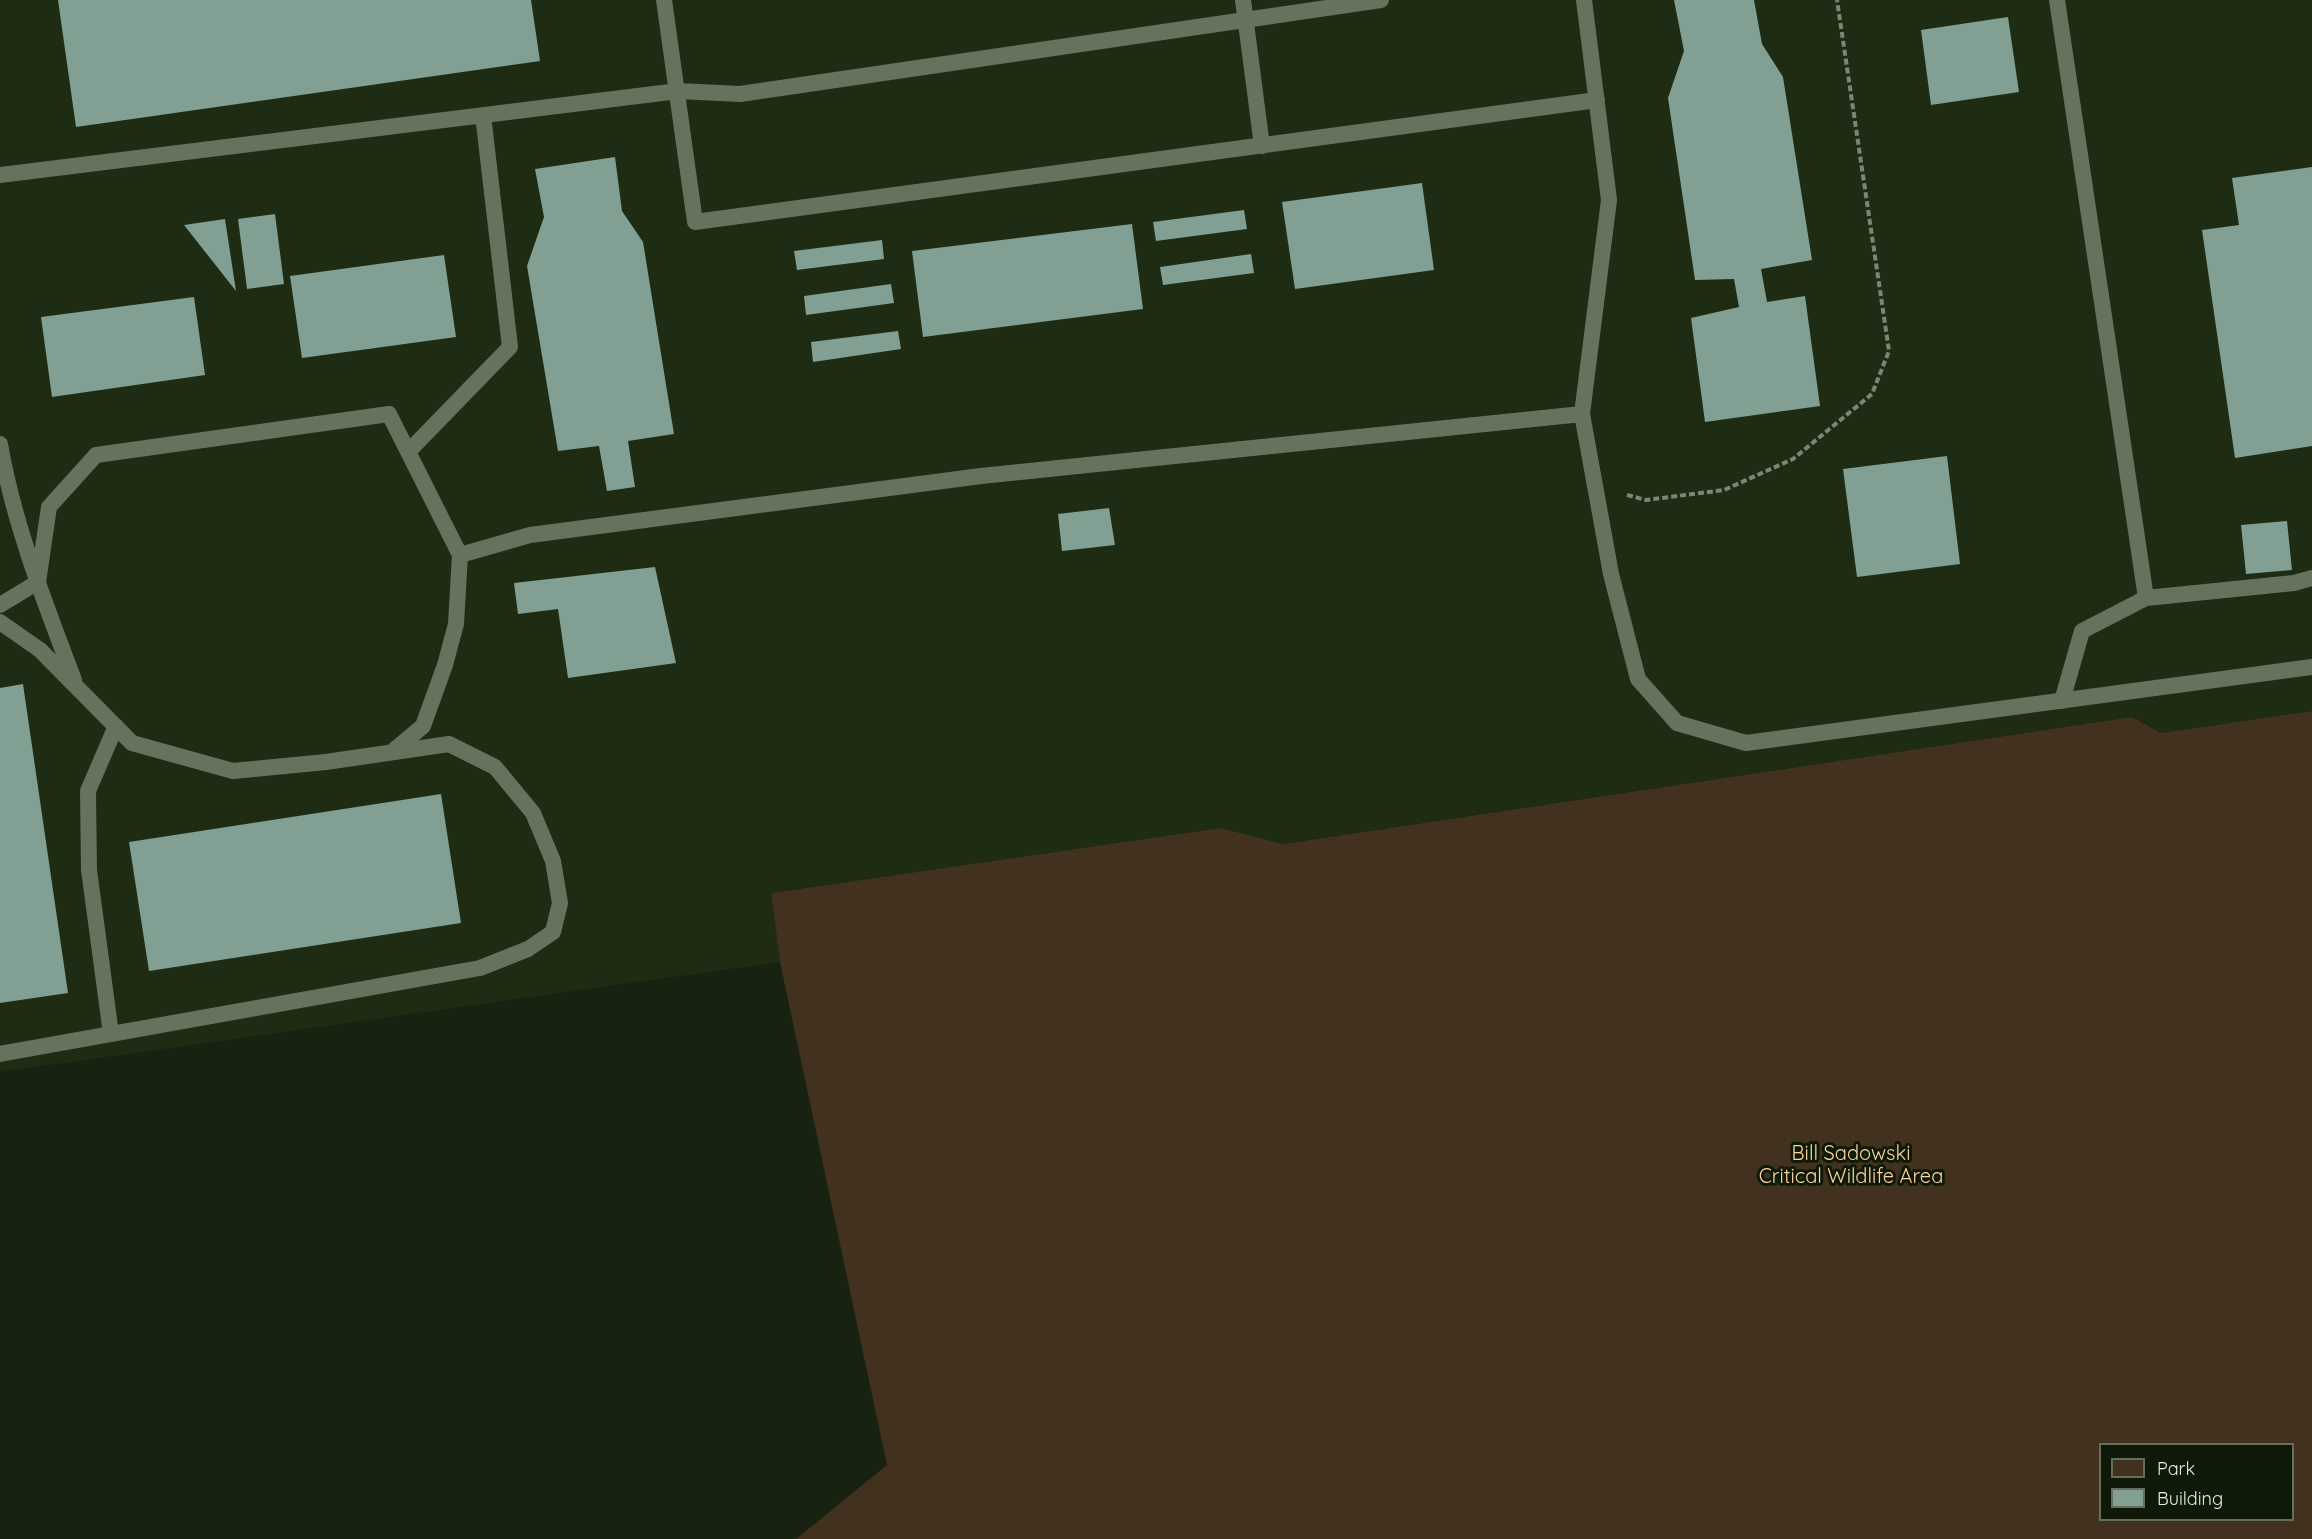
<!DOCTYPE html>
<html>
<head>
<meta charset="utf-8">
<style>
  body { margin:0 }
  #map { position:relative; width:2312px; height:1539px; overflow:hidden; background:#172310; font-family:Quicksand,sans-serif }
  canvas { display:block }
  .legend { position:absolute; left:2099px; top:1443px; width:195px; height:78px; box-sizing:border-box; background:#0e1a07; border:2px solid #646e5e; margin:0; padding:8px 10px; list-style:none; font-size:18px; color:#e4ece0 }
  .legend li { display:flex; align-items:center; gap:12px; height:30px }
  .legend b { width:30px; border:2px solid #646e5e }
</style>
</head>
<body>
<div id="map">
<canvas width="2312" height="1539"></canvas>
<ul class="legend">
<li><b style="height:16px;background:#41311e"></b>Park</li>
<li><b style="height:16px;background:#819f92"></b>Building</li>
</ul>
</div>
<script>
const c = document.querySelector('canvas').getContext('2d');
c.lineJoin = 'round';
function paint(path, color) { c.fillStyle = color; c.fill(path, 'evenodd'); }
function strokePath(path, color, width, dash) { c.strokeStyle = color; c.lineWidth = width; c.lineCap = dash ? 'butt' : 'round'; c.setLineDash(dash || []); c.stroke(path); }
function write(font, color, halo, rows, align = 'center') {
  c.font = font + ' Quicksand,sans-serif'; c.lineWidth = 6; c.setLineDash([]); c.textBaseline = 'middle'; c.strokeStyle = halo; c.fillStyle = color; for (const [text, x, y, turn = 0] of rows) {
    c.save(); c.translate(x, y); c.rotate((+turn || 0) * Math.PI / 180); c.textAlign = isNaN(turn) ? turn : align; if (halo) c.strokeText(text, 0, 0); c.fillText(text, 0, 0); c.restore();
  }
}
paint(new Path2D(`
  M 0,0 L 2312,0 L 2312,711 L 2161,733 L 2132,717 L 1283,844 L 1221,828 L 771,893 L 780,962 L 0,1072 Z`), '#1d2c13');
paint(new Path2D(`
  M 2312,711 L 2312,1539 L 796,1539 L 887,1465 L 780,962 L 771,893 L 1221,828 L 1283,844 L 2132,717 L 2161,733 ZM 2292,1444 L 2292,1520 L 2100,1520 L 2100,1444 Z`), '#41311e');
paint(new Path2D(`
  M 58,0 L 531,0 L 540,61 L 76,127 Z
  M 1674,0 L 1754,0 L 1762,44 L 1783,77 L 1812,260 L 1761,269 L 1767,302 L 1805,296 L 1820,406 L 1705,422 L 1691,318 L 1739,307 L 1734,279 L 1695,280 L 1668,98 L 1684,51 Z
  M 2008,17 L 2019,92 L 1931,105 L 1921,30 Z
  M 615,157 L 622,211 L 643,242 L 674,434 L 628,441 L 635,487 L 607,491 L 599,446 L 558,451 L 527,266 L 544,217 L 535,169 Z
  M 2312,167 L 2312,446 L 2235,458 L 2202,230 L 2239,225 L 2232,178 Z
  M 1422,183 L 1434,270 L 1295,289 L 1282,202 Z
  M 1244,210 L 1247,229 L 1156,241 L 1153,222 Z
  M 275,214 L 284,284 L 247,289 L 238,219 Z
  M 225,219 L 236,291 L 184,225 Z
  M 1132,224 L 1143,309 L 923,337 L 912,251 Z
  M 882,240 L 884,259 L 797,270 L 794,251 Z
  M 1251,254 L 1254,273 L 1163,285 L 1160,267 Z
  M 444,255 L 456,337 L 302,358 L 290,276 Z
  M 891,284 L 894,303 L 806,315 L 804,296 Z
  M 194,297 L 205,375 L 52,397 L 41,317 Z
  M 898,331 L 901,349 L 813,362 L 811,342 Z
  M 1947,456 L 1960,564 L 1857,577 L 1843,469 Z
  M 1109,508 L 1115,545 L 1062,551 L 1058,514 Z
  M 2287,521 L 2292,570 L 2246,574 L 2241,525 Z
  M 655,567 L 676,663 L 568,678 L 558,609 L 518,614 L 514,583 Z
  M 23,684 L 68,993 L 0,1003 L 0,688 Z
  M 441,794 L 461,923 L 149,971 L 129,842 Z`), '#819f92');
strokePath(new Path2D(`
  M 1627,495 L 1646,500 L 1724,490 L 1793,459 L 1872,394 L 1889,351 L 1837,0`), '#7c8676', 4, [6, 3]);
strokePath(new Path2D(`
  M 664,0 L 695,222 L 1597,100
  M 1243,0 L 1262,146
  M 1584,0 L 1609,200 L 1582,414 L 1611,574 L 1638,679 L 1677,723 L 1746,743 L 2312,667
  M 2057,0 L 2146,598 L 2082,631 L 2062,701
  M 0,175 L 678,91 L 740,94 L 1381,0
  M 0,444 C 14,525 45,603 74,680
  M 408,452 L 510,347 L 483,115
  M 460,555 L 530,535 L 981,476 L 1582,414
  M 2146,598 L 2294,583 L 2312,578
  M 0,605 L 38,582 L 49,507 L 96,455 L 389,414 L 460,555 L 456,624 L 445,665 L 423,726 L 392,752
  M 0,622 L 40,650 L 132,743 L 233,771 L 326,762 L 449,744 L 495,767 L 533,813 L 553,861 L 560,903 L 553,932 L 528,949 L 480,968 L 0,1054
  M 111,1034 L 89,870 L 88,791 L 116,726`), '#65735d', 16);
write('20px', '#fed2a0', '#0e1a07', [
  ["Bill Sadowski",1851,1154],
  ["Critical Wildlife Area",1851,1177]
]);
</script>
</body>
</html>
